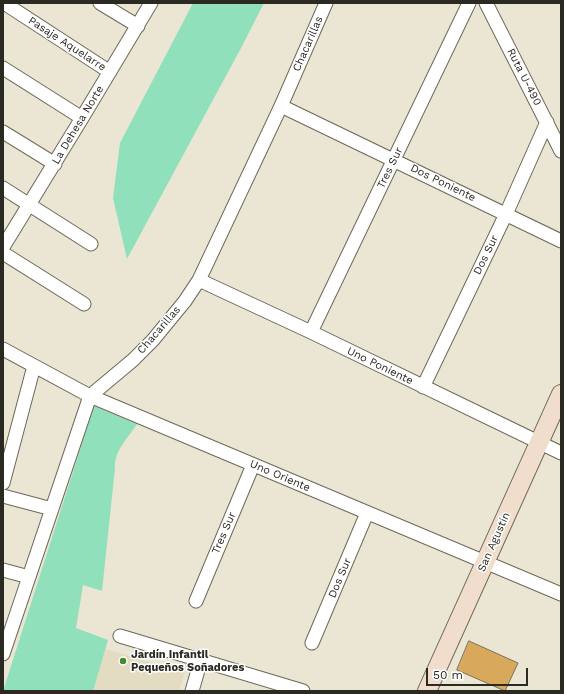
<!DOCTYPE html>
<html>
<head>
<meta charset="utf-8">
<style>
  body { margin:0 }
  #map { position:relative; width:564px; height:694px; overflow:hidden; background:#eae6d3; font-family:"Work Sans",sans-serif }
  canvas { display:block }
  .frame { position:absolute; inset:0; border:4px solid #2a2922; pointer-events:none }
  .scale { position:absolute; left:426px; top:668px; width:102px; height:18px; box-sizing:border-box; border:2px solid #2a2922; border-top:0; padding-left:5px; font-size:12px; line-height:14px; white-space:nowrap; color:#2a2922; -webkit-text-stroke:3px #fff; paint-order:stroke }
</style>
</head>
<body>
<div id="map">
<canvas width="564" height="694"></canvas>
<div class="frame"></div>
<div class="scale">50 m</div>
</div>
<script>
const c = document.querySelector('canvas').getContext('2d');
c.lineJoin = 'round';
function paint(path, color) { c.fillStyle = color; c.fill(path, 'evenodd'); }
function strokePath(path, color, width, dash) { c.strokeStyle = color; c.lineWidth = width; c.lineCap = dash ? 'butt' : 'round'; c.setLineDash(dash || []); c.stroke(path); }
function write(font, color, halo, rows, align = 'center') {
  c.font = font + ' "Work Sans",sans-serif'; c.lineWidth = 3; c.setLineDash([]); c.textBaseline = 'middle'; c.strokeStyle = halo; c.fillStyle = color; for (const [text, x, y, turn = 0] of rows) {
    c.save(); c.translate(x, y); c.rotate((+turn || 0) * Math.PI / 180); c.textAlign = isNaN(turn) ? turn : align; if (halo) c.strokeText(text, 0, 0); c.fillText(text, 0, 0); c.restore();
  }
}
paint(new Path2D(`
  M 105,649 L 185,672 L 179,691 L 93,691 Z`), '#e3dcc2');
paint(new Path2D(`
  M 193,3 L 264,3 L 241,48 L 127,259 L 113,198 L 120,143 Z
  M 94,406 L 137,424 C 128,438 114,451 115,468 L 102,591 L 83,585 L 76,628 L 108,640 L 93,691 L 3,691 Z`), '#8fe0bb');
const building = new Path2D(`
  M 469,641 L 518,663 L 505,691 L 457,670 Z`);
paint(building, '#d8a95c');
strokePath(building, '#786f60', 1);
const street = new Path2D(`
  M 4,3 L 110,72
  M 100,3 L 138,26
  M 486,3 L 561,151
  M 3,68 L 82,118
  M 281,106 L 561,241
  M 3,132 L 55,164
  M 3,188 L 91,244
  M 3,247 L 82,118 L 151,3
  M 3,253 L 84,304
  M 199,280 L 311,332 L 561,453
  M 311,332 L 469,3
  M 3,349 L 90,396 L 561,594
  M 423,387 L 506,214 L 547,122
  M 3,483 L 34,366
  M 3,496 L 52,509
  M 3,570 L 29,577
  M 196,601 L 253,465
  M 120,636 L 303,691
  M 312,643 L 367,513
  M 3,654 L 90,396 L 133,360 L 153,340 L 185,301 L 199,280 L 281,106 L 326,3
  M 192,691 L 201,660`);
const secondary = new Path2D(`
  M 427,691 L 561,394`);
strokePath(street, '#6d6959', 15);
strokePath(secondary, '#6d6959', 20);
strokePath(street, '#fff', 13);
strokePath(secondary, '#f1ddcb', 18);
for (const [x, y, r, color] of [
  [123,661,4,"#488b2f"]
]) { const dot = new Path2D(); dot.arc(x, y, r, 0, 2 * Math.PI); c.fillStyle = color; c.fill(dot); strokePath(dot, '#fff', 1.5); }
write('11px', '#2a2922', '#fff', [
  ["Pasaje Aquelarre",67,44,33],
  ["Chacarillas",308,44,-66],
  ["Ruta U-490",524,77,63],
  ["La Dehesa Norte",78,125,-59],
  ["Tres Sur",390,168,-64],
  ["Dos Poniente",443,183,26],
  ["Dos Sur",486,255,-64],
  ["Chacarillas",159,330,-49],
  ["Uno Poniente",380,366,26],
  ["Uno Oriente",280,476,23],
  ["Tres Sur",224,533,-67],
  ["San Agustín",494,542,-66],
  ["Dos Sur",340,578,-67]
]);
write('bold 11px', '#2a2922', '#fff', [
  ["Jardín Infantil",131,655],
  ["Pequeños Soñadores",131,668]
], 'left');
</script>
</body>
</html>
